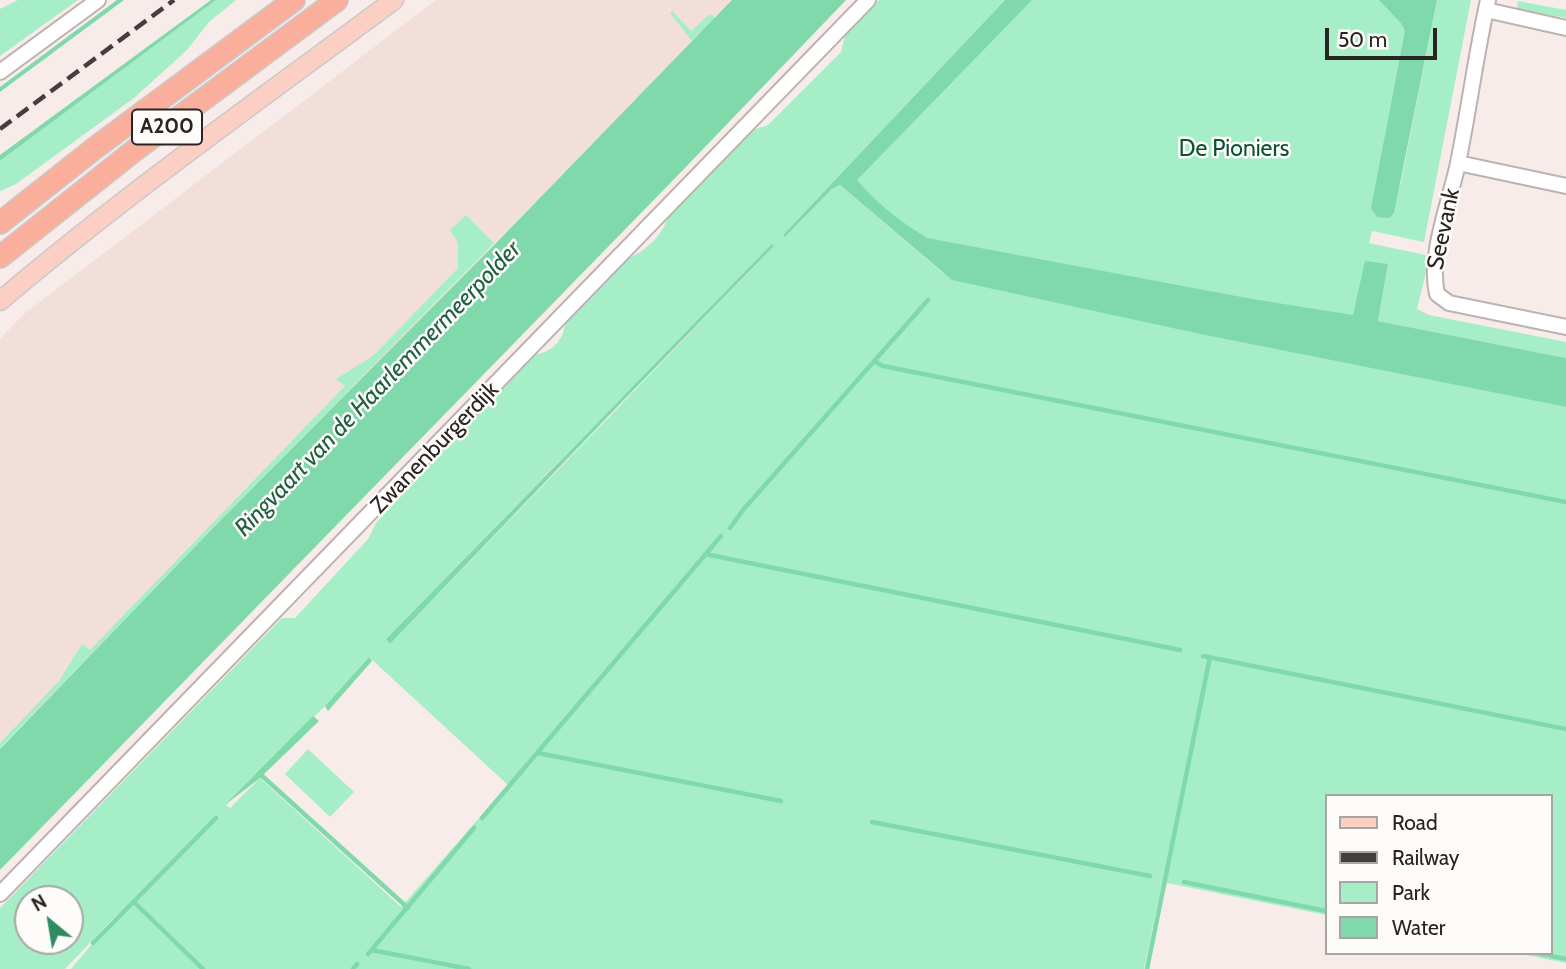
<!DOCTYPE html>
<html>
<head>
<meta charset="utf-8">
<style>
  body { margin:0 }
  #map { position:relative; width:1566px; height:969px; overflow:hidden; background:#f7ece9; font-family:Cabin,sans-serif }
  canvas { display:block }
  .legend { position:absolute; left:1325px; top:794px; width:228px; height:161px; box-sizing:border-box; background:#fefbfb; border:2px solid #a8a5a5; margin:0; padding:9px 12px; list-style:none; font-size:21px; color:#282423 }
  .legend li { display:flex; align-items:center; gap:14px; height:35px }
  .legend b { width:35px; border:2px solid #a8a5a5 }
  .north { position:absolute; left:14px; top:885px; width:70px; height:70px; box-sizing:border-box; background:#fefbfb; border:2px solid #a8a5a5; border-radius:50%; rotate:330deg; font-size:19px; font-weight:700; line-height:28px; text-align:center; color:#282423 }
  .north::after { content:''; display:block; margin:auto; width:24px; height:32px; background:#308b61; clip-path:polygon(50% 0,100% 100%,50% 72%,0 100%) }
  .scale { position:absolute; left:1325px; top:28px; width:112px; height:32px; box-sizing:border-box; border:4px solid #282423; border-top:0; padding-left:9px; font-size:21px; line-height:24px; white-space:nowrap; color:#282423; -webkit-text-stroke:5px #fefbfb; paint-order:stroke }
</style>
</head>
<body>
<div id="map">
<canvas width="1566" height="969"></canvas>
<ul class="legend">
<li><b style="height:9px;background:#fbcfc3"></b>Road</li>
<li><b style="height:9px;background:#443f3e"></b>Railway</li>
<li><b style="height:19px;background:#a6eec7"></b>Park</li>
<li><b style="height:19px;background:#80d9aa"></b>Water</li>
</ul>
<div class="north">N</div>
<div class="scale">50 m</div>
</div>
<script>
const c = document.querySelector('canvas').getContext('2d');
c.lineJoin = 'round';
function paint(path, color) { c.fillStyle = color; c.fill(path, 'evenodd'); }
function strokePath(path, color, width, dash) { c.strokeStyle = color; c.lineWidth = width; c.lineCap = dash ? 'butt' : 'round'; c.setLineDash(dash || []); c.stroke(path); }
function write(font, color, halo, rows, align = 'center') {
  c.font = font + ' Cabin,sans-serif'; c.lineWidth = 5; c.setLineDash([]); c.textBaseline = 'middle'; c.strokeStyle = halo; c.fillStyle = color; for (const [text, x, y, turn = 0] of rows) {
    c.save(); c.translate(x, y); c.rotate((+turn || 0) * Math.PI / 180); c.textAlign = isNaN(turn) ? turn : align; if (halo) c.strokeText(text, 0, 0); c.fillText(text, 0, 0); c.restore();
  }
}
paint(new Path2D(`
  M 436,0 L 733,0 L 0,748 L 0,339 L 24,314 Z`), '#f2dfd9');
paint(new Path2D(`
  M 18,0 L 78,0 L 0,56 L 0,9 Z
  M 216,0 L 236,0 L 209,22 L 187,50 L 134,98 L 16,184 L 0,191 L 0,161 Z
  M 879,0 L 1005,0 L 783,235 L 785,237 L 832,189 L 840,185 L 943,273 L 1200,334 L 1566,407 L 1566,963 L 1516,953 L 1550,953 L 1550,796 L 1326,796 L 1326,915 L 1162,882 L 1144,969 L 71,969 L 119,912 L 65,969 L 0,969 L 0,908 L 282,618 L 295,618 L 368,539 L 376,523 L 533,355 C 551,353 564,341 565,322 L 629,258 C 647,250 661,236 668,218 L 750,131 L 768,125 L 841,52 L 845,35 ZM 774,246 L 390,644 L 386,639 L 568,452 ZM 369,657 L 508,785 L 401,907 L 260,778 L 230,808 L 226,805 L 325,706 ZM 28,899 L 70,899 L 70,941 L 28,941 Z
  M 1021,0 L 1390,0 L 1414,22 L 1399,192 L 1437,0 L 1471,0 L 1424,242 L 1372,231 L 1369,243 L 1430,256 L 1417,309 L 1429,315 L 1566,342 L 1566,358 L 1378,321 L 1388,264 L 1380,264 L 1353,320 L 922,245 L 848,181 Z
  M 1518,1 L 1566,10 L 1566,18 L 1517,9 Z
  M 672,11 L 691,31 L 710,14 L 715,18 L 692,41 L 670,13 Z
  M 466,215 L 494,243 L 219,522 L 0,748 L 0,743 L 59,681 L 82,644 L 90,650 L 345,386 L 336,379 L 373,356 L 458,268 L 458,243 L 450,230 Z
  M 308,749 L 354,792 L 330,817 L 285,774 Z`), '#a6eec7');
paint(new Path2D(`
  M 117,0 L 124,0 L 0,92 L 0,87 Z
  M 211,0 L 216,0 L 0,161 L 0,155 Z
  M 732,0 L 846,0 L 682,171 L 0,870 L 0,749 L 219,522 L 496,243 Z
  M 1005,0 L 1032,0 L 857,180 C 876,203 901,222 927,238 L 1252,299 L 1353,315 L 1365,261 L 1388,264 L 1378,321 L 1566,358 L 1566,407 L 1200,334 L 952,280 L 840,185 L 832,189 L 785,237 L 783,235 Z
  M 1379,0 L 1437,0 L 1394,213 L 1389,218 L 1377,217 L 1371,208 L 1405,31 L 1401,23 Z
  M 772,244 L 774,246 L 618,406 L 390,644 L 386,639 Z
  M 369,657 L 372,661 L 328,711 L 325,706 Z
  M 313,716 L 319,721 L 260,778 L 225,805 Z`), '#80d9aa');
strokePath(new Path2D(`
  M 874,361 L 883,366 L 1566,502
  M 730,528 L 743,510 L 928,300
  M 705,554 L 1180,650
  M 1203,656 L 1566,729
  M 538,753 L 781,801
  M 260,774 L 408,908
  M 482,818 L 721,536
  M 872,822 L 1150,876
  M 1184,882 L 1326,911
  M 134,902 L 203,969
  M 93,943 L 216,818
  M 372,950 L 469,969
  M 1537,953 L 1566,959
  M 368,954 L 474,828
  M 353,969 L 357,964
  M 1147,969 L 1210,657`), '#80d9aa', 4.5);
const minor = new Path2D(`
  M 1488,0 C 1476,54 1469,109 1458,163 C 1450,202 1428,254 1437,294 L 1449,303 L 1566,327
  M 1486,10 L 1566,28
  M 0,72 L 98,0
  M 1458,163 L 1566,186
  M 0,894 L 868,0`);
const major = new Path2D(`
  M 0,301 C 126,194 261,99 394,0`);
const highway = new Path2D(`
  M 0,223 L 95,148 L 294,0
  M 0,257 L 135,150 L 337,0`);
strokePath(minor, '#bdb2b0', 18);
strokePath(major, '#cbcaca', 21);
strokePath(highway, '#cbcaca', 24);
strokePath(minor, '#fff', 14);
strokePath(major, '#fbcfc3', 18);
strokePath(highway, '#f9af9b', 21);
strokePath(new Path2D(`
  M 0,129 L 174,0`), '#443f3e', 4.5, [14, 7]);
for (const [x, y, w] of [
  [167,127,70]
]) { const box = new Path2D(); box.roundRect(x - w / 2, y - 17.5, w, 35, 5); c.fillStyle = '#fefbfb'; c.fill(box); strokePath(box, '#282423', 2); }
write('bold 21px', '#282423', null, [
  ["A200",167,127]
]);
write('23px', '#0b5235', '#fefbfb', [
  ["De Pioniers",1234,149]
]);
write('23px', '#282423', '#fefbfb', [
  ["Seevank",1444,229,-78],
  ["Zwanenburgerdijk",435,448,-46]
]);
write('italic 24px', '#1f6042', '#fefbfb', [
  ["Ringvaart van de Haarlemmermeerpolder",378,389,-46]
]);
</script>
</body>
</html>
